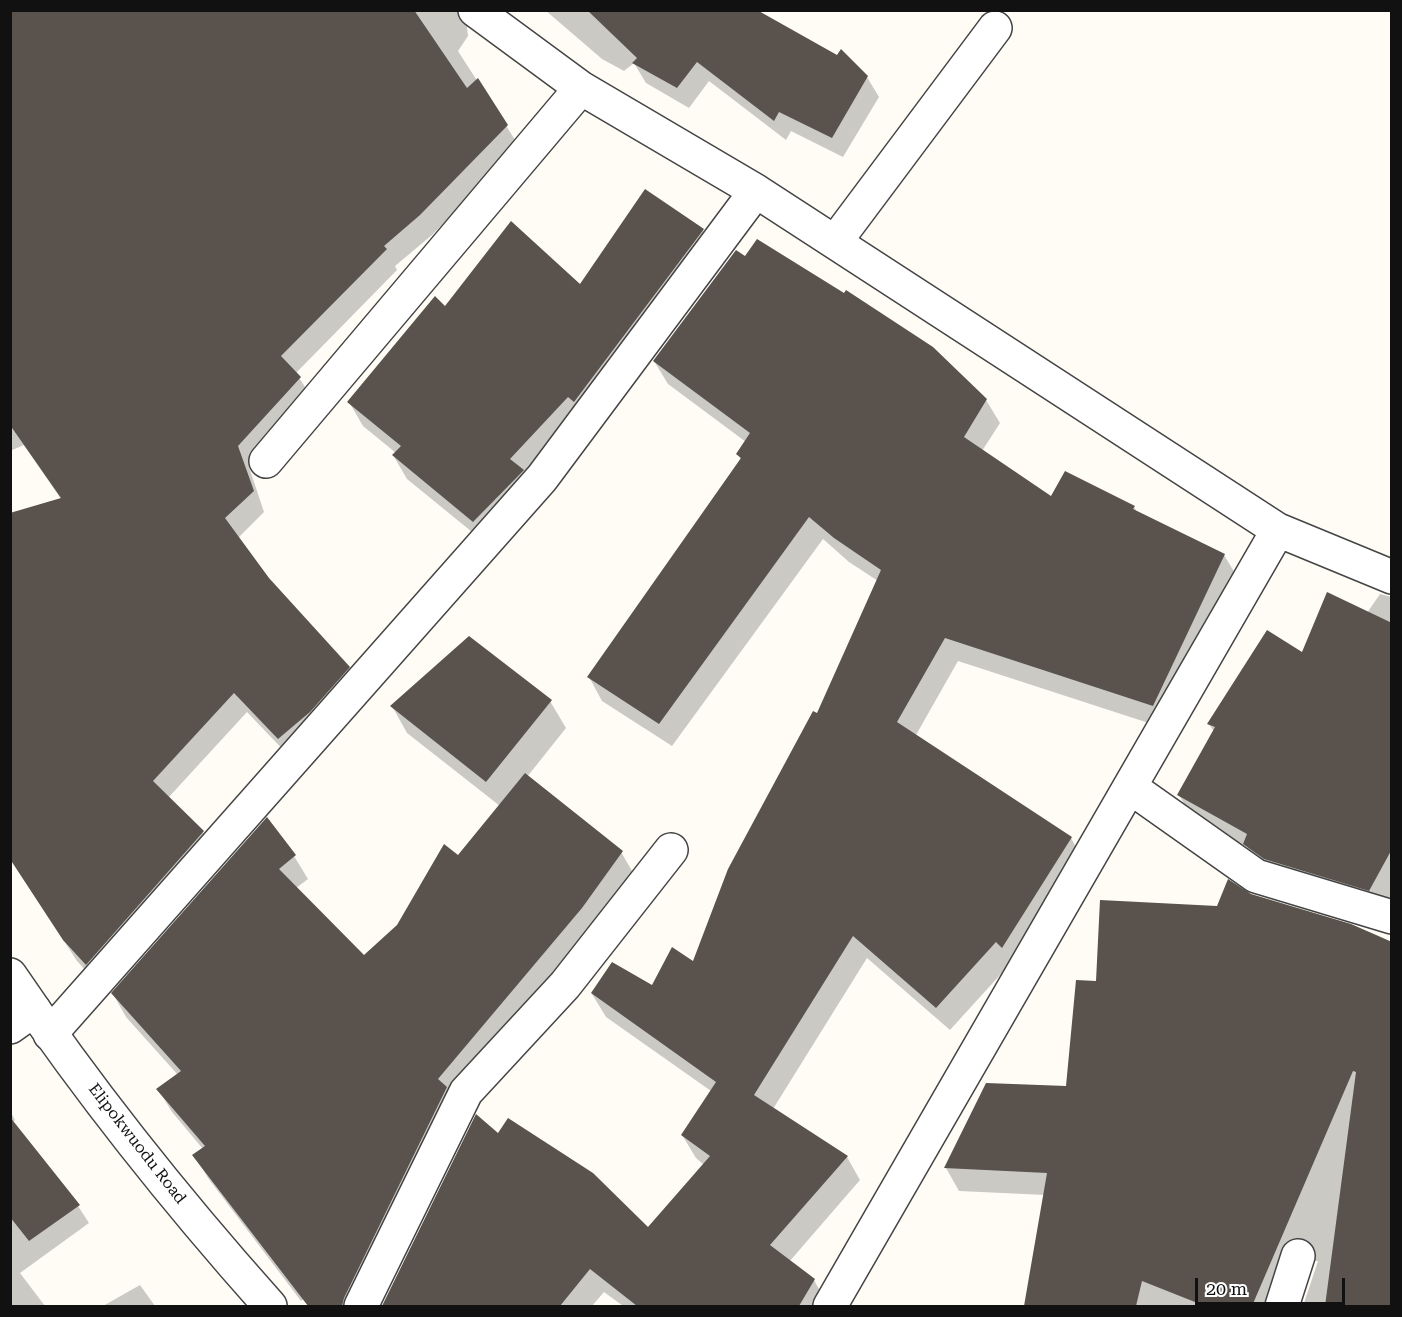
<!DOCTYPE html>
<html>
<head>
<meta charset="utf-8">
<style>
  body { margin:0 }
  #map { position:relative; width:1402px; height:1317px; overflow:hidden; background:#fefcf5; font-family:"Roboto Serif",serif }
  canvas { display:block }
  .frame { position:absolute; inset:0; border:12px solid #111; pointer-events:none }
  .scale { position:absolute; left:1195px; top:1278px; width:150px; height:27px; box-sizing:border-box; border:3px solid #111; border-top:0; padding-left:8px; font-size:18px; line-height:21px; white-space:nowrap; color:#111; -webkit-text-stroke:4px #fff; paint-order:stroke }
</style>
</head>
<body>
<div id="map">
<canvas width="1402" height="1317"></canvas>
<div class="frame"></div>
<div class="scale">20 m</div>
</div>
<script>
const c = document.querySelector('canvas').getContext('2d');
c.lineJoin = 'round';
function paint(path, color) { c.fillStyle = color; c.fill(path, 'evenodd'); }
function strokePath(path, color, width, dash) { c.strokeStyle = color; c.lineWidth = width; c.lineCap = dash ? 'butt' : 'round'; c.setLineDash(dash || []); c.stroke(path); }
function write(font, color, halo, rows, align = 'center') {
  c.font = font + ' "Roboto Serif",serif'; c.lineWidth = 6; c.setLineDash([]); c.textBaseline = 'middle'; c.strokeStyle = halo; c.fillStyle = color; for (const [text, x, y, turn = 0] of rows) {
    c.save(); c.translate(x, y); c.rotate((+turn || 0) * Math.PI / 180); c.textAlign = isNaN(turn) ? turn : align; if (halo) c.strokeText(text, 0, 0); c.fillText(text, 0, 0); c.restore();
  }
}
paint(new Path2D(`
  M 10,10 L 487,10 L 471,19 L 467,28 L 468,36 L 458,51 L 519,146 L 432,235 L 395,266 L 397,270 L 296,373 L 312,398 L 249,467 L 264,512 L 238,538 L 268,579 L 349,667 L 361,688 L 291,758 L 247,712 L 168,798 L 203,832 L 215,853 L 98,984 L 77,961 L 10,858 L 61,499 L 24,445 L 10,451 Z
  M 545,10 L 754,10 L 867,77 L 879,97 L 843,157 L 791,131 L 786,140 L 709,81 L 689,108 L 646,83 L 634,63 L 624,71 L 602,59 Z
  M 703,230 L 717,254 L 488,545 L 407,479 L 393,455 L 396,453 L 363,426 L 349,402 L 445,308 L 580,286 Z
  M 654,361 L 986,400 L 1000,423 L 982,451 L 1052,498 L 1134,507 L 1137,512 L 1224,555 L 1238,578 L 1167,729 L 958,661 L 916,735 L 1071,838 L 1084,862 L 1010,964 L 950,1030 L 867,958 L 773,1109 L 847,1157 L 860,1180 L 789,1262 L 814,1280 L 827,1304 L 826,1306 L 623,1306 L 604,1292 L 592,1306 L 383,1306 L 477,1116 L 498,1136 L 648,1229 L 704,1165 L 696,1158 L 682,1135 L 711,1091 L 606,1017 L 592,994 L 653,987 L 694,963 L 817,715 L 878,581 L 849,562 L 823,539 L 672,746 L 602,701 L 589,677 L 741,460 L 738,454 L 746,442 L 668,384 Z
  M 1380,594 L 1392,597 L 1392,893 L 1382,912 L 1258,866 L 1247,847 L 1192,817 L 1179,795 L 1214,732 L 1209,724 L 1302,654 L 1367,613 Z
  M 550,701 L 566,728 L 527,777 L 621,852 L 635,876 L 453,1100 L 364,1306 L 330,1306 L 324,1281 L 301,1301 L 208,1178 L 194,1155 L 203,1149 L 172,1112 L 158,1089 L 178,1075 L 126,1017 L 113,994 L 294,856 L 308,879 L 296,888 L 364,957 L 398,926 L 500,806 L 407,733 L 392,706 Z
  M 1250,895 L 1392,943 L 1392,1306 L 1303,1306 L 1318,1261 L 1307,1261 L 1283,1306 L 1025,1306 L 1045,1195 L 959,1191 L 946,1168 L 1067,1087 L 1097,983 L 1218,908 Z
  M 10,1111 L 15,1120 L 13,1122 L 78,1206 L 89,1223 L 20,1273 L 45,1306 L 10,1306 Z
  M 140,1285 L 155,1306 L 103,1306 Z`), '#0003');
paint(new Path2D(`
  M 10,10 L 414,10 L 467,88 L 478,78 L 508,125 L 420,215 L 384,246 L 387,249 L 281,356 L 301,377 L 238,446 L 254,491 L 225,518 L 269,578 L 350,667 L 310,712 L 278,739 L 234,693 L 153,781 L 204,831 L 86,965 L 63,940 L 10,859 L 10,513 L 61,498 L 10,425 Z
  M 587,10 L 757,10 L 837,55 L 841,49 L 868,76 L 832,138 L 779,112 L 774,121 L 697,62 L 677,88 L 632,63 L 637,58 Z
  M 645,189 L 704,229 L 574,402 L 568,397 L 510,459 L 524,470 L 473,522 L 392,455 L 401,446 L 347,402 L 435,296 L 445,306 L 511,221 L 580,284 Z
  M 757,239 L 844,293 L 846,290 L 933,347 L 987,399 L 964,437 L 1051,496 L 1065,471 L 1135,506 L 1133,509 L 1225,554 L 1153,706 L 945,638 L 897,722 L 1072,837 L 1002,948 L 996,942 L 936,1008 L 853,936 L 754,1095 L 848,1156 L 770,1245 L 815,1279 L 799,1306 L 637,1306 L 590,1269 L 560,1306 L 382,1306 L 476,1114 L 498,1133 L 508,1118 L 593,1173 L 648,1227 L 710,1156 L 681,1135 L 716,1082 L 591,993 L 612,962 L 652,985 L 672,947 L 693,961 L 728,869 L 813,711 L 817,713 L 881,570 L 834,538 L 809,517 L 659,724 L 587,677 L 741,458 L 736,454 L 750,433 L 653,361 L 736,250 L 745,256 Z
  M 1327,592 L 1392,623 L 1392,849 L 1369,891 L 1264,859 L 1243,844 L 1247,834 L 1177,795 L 1215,727 L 1207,724 L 1267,630 L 1302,652 Z
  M 469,636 L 552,700 L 486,782 L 390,706 Z
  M 525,773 L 623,851 L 582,908 L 438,1079 L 447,1087 L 344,1298 L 342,1306 L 308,1306 L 192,1155 L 205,1146 L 156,1089 L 181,1071 L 111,993 L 267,817 L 296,855 L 279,869 L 364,955 L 397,925 L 444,844 L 458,855 Z
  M 1228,879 L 1251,894 L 1351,924 L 1392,942 L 1392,1306 L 1325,1306 L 1356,1072 L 1353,1071 L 1252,1306 L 1205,1306 L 1142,1281 L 1136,1306 L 1024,1306 L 1047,1173 L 944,1168 L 986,1083 L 1066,1086 L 1076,980 L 1096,981 L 1100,900 L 1217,906 Z
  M 10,1117 L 80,1205 L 29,1241 L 10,1217 Z`), '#59524d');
const minor = new Path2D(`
  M 475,10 L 581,88 L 756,191 L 1278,530 L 1392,577
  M 835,242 L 995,28
  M 266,461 L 581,88
  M 1130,787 L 1256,876 L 1392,917
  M 10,1027 L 34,1010
  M 50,1034 L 542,478 L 756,191
  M 361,1306 L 466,1092 L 565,985 L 671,850
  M 830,1306 L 1278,530
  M 1282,1306 L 1298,1256`);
const tertiary = new Path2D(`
  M 10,975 C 87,1089 179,1204 270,1306`);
strokePath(minor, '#444', 36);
strokePath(tertiary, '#444', 36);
strokePath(minor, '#fff', 33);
strokePath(tertiary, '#fff', 33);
write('16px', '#111', '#fff', [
  ["Elipokwuodu Road",137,1144,52]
]);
</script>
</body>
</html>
